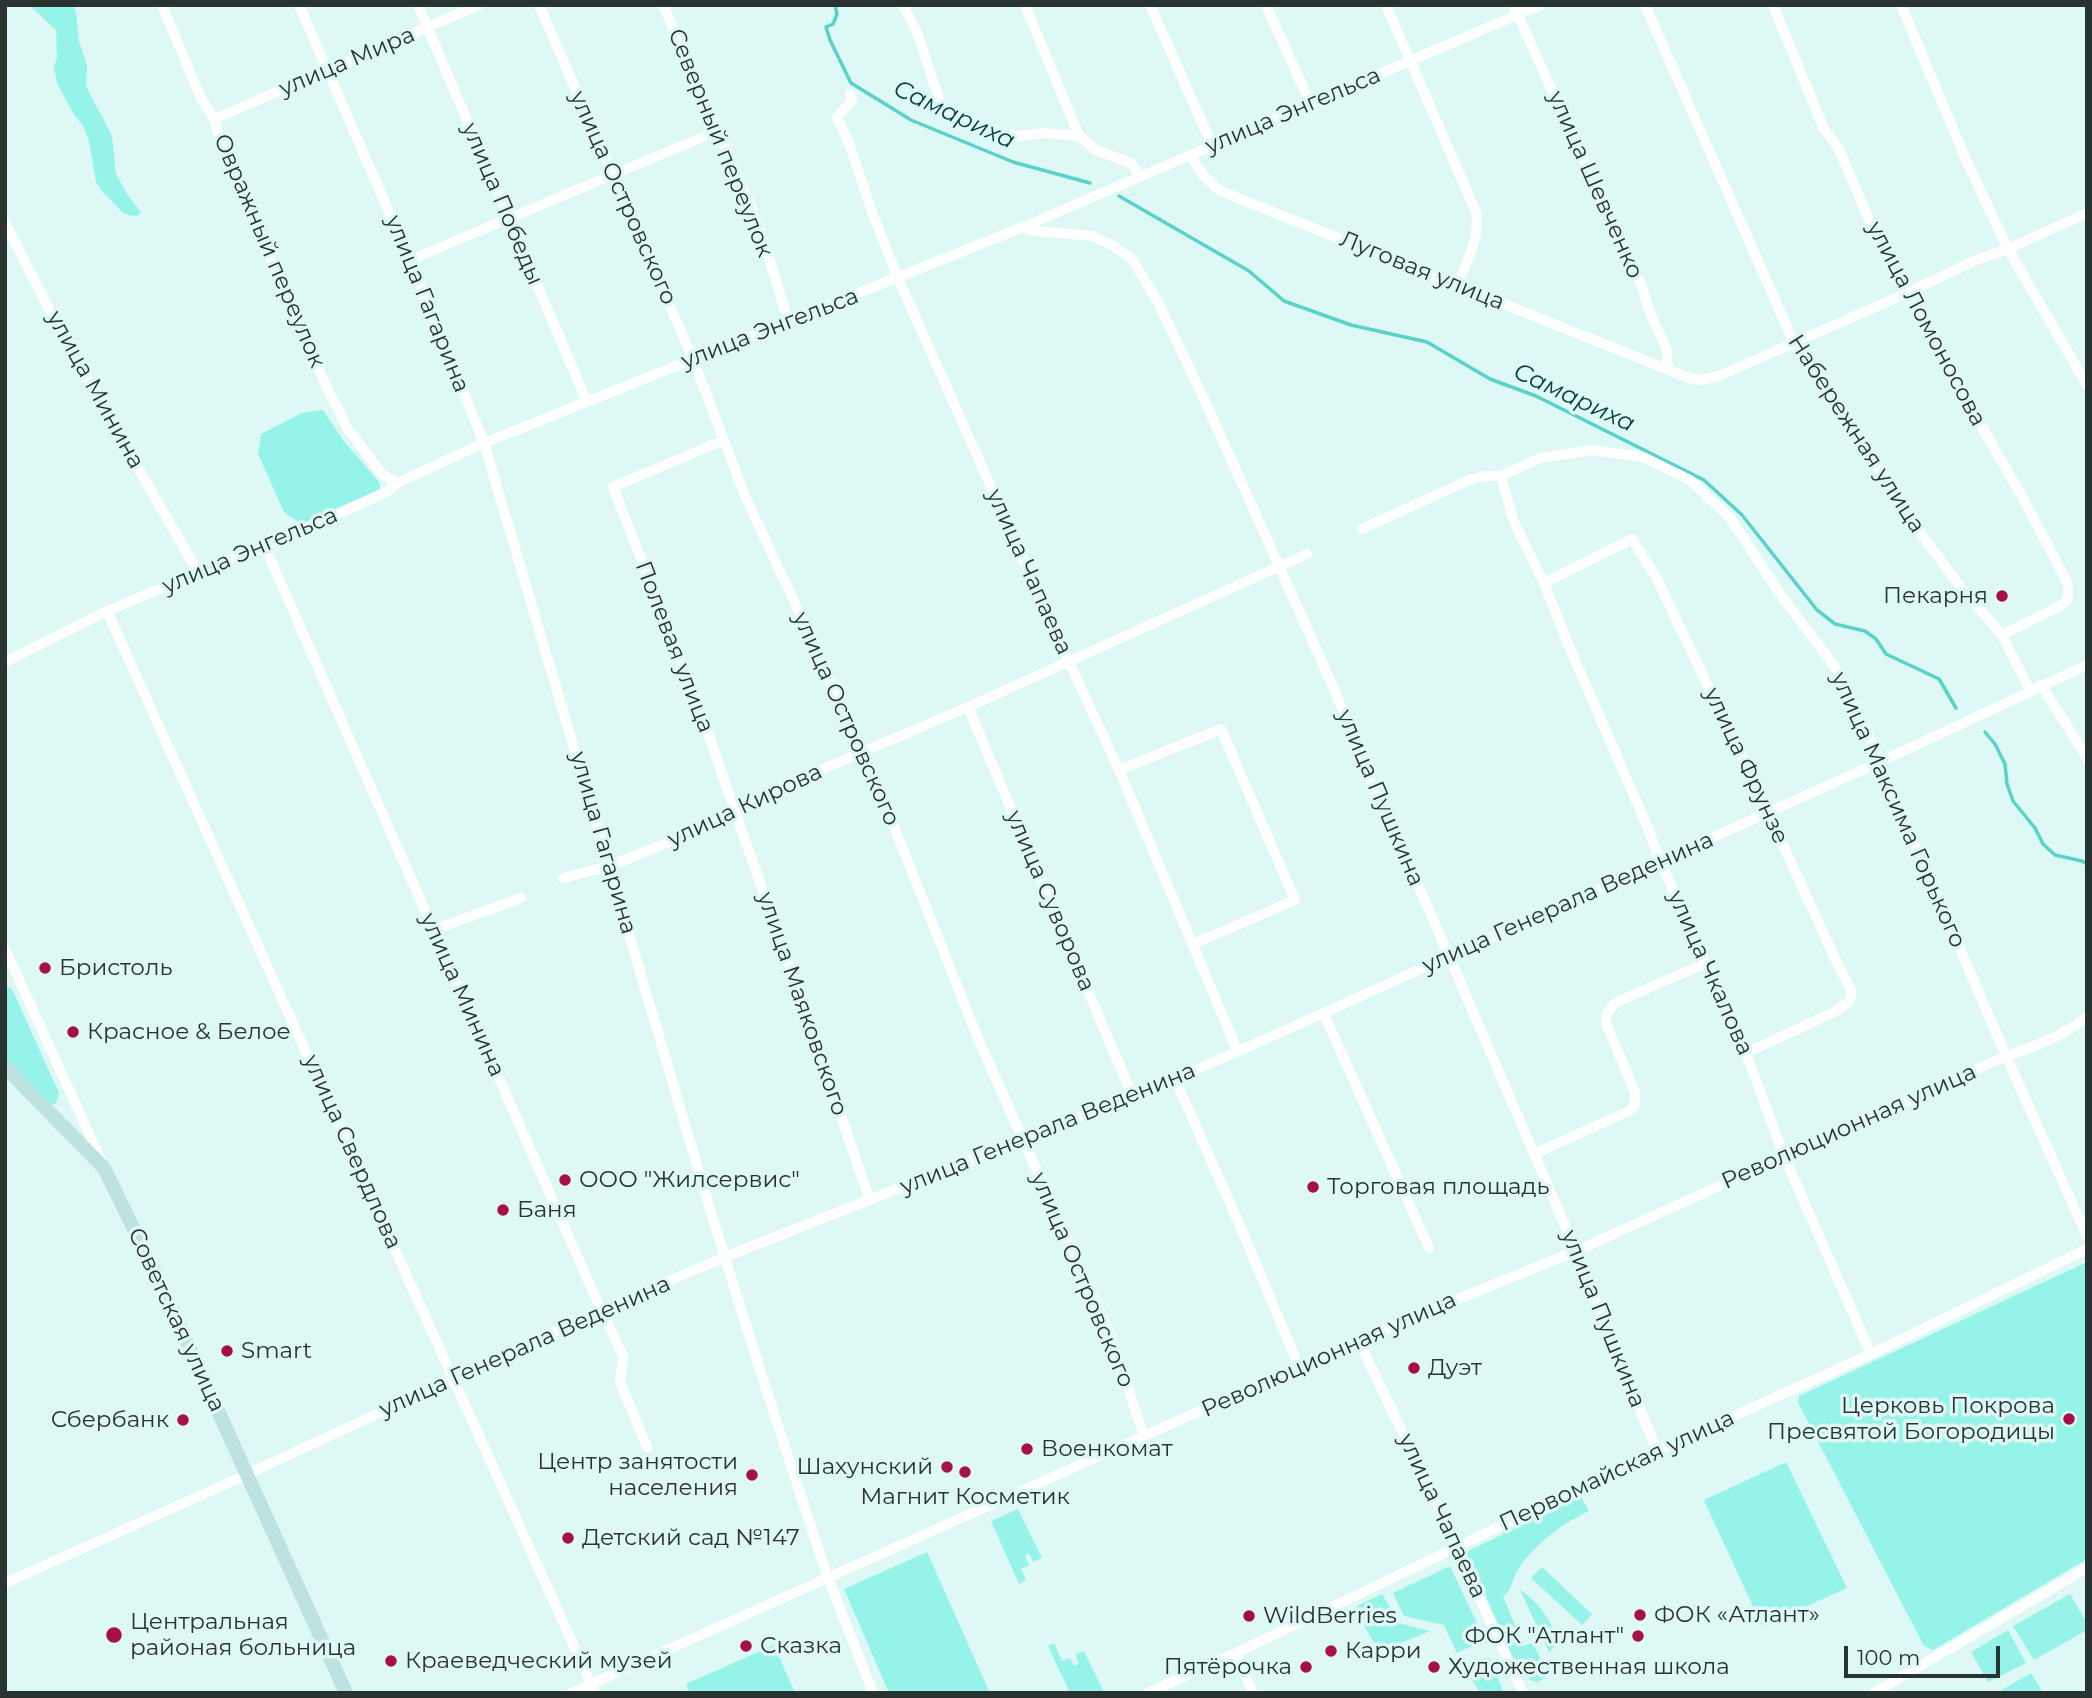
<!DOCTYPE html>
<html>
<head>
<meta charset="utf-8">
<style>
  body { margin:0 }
  #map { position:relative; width:2092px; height:1698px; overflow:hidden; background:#def8f5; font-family:Montserrat,sans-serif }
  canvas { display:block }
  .frame { position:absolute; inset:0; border:7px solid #293332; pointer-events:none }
  .scale { position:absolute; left:1844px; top:1646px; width:156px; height:32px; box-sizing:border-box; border:4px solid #293332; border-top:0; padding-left:9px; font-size:21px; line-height:24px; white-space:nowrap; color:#293332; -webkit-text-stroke:5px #def8f5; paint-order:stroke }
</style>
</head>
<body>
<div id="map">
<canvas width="2092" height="1698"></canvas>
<div class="frame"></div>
<div class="scale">100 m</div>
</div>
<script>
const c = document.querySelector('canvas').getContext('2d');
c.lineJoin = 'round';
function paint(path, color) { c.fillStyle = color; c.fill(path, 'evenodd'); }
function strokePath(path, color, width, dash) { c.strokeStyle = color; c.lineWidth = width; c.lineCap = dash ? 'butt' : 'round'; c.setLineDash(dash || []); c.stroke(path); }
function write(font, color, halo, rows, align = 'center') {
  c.font = font + ' Montserrat,sans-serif'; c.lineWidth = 7; c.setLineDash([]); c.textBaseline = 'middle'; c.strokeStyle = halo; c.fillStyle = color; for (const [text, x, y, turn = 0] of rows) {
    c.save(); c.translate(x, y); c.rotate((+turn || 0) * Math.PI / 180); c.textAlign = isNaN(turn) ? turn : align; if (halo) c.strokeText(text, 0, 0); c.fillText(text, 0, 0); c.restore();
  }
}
paint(new Path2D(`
  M 29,5 L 73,5 L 76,12 L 79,41 L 87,65 L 86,86 L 112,136 L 116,174 L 127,194 L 141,212 L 137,216 L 128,215 L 123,213 L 102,191 L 96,182 L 89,141 L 83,126 L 73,113 L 57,83 L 54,67 L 57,57 L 56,30 Z
  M 323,410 L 343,440 L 380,483 L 380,489 L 301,524 L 284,512 L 258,454 L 261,434 L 302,413 Z
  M 5,986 L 12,989 L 59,1093 L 56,1103 L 51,1105 L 5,1060 Z
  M 2087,1262 L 2087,1559 L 1933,1650 L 1924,1646 L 1798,1403 L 1799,1396 Z
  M 1786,1462 L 1847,1588 L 1762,1626 L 1704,1500 Z
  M 1581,1497 L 1589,1511 C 1563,1523 1535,1544 1519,1568 C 1512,1579 1512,1589 1503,1597 L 1524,1646 L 1532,1643 L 1538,1653 L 1546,1674 L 1545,1678 L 1538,1682 L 1532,1681 L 1519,1671 L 1466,1552 Z
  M 1018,1509 L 1042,1558 L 1033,1562 L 1029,1554 L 1025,1555 L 1029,1565 L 1021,1569 L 1026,1580 L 1019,1584 L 991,1521 Z
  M 927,1552 L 990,1693 L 889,1693 L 844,1589 Z
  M 1450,1566 L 1485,1640 L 1457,1653 L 1444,1625 L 1404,1616 L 1393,1593 Z
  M 1542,1567 L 1592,1614 L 1582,1625 L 1531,1578 Z
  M 1520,1590 C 1541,1603 1550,1621 1560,1643 L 1549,1652 Z
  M 1382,1594 L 1393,1613 L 1355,1607 Z
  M 2070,1594 L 2087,1623 L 2087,1630 L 2034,1660 L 2013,1626 Z
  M 1357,1613 L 1396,1619 L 1398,1623 L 1430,1631 L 1379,1652 Z
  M 2008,1630 L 2026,1663 L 1988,1682 L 1971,1652 Z
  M 1054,1643 L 1062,1661 L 1070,1658 L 1074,1666 L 1079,1663 L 1075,1655 L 1084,1651 L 1104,1692 L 1070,1693 L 1048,1646 Z
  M 774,1645 L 795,1693 L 690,1693 L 686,1684 Z
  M 1483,1658 L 1490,1658 L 1504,1693 L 1481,1693 L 1465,1670 L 1469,1665 Z
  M 2031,1673 L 2043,1693 L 1996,1693 Z`), '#96f3ea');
strokePath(new Path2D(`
  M 835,5 L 837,14 L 833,24 L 826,27 L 830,40 L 851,83 L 911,120 L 1013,162 L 1090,183
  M 1119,196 L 1249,271 L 1284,301 L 1351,325 L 1427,342 L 1490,379 L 1536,396 L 1704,480 L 1742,515 L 1817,610 L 1835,624 L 1865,631 L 1876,639 L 1886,654 L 1939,679 L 1956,708
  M 1985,732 L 1995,744 L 2005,764 L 2007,784 L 2013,801 L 2035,828 L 2043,844 L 2055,855 L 2082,861 L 2087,864`), '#5ad2c9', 3.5);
strokePath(new Path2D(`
  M 162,5 L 200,96 L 214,119 L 223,151 L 326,386 L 348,429 L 382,474 L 397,483
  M 299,5 L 410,260 L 484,443 L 712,1216 L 766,1389 L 828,1578 L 873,1693
  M 418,5 L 587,402
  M 539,5 L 693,359 L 745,496 L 792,597 L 884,801 L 979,1041 L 1109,1332 L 1144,1436
  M 663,5 L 750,204 L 765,245 L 788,321
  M 903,5 L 917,32 L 939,99 L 945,114 L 950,120 L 964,125 L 1017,136 L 1045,133 L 1079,136
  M 1025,5 L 1079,136 L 1096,150 L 1131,163 L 1141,176
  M 1150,5 L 1212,145
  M 1266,5 L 1310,103
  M 1386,5 L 1476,212 C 1481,238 1466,262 1457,286
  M 1513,5 L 1642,287 L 1650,313 L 1667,350 L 1668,368
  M 1645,5 L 1794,343 L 1921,534 L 1962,589 L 2002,635 L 2030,690
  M 1773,5 L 1824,129 L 1838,147 L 1887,262 L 2024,500 L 2068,584 L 2068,599 L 2062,605 L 2002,635
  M 1901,5 L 1967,162 L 2008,249 L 2087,385
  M 850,94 L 852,100 L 837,117 L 850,146 L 873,215 L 898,278 L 1068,660 L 1119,770 L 1238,1052
  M 214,119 L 479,5
  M 1190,155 L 1203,175 L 1220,191 L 1689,378 L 1701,380 L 1719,376 L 1905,294 L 1976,260 L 2008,249 L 2087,213
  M 5,223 L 71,351 L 199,574
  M 1023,227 L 1035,231 L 1092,236 L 1112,245 L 1132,259 L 1159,304 L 1209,410 L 1335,691 L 1373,788 L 1423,896 L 1576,1251 L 1657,1451
  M 410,260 L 717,131
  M 724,440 L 613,487 L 700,710 L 870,1200
  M 1501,476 L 1514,522 L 1544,583 L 1569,646 L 1647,826 L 1660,861 L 1746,1053 L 1784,1156 L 1871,1354
  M 1362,529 L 1469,480 L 1485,476 L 1501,476 L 1540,458 L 1592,450 L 1643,457 L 1690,480 L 1731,519 L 1780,594 L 1835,667 L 1864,725 L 2006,1056 L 2087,1236
  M 265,547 L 594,1294 L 623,1356 L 620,1382 L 647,1447
  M 1544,583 L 1632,539 L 1657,579 L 1768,812 L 1838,965 L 1851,990 L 1851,997 L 1849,1002 L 1834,1012 L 1746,1053
  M 107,611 L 595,1693
  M 5,662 L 107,611 L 243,554 L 265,547 L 387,492 L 397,483 L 484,443 L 1023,227 L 1540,5
  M 2041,685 L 2087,758
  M 968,707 L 1132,1095
  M 1119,770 L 1221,729 L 1295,900 L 1193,944
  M 563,878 L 610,866 L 708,826 L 734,807 L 968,707 L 1307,554
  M 433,930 L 521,898
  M 5,949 L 102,1162
  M 1324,1014 L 1429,1248
  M 1175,1079 L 1244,1235 L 1299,1367
  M 1534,1154 L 1629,1111 L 1635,1105 L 1635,1092 L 1607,1026 C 1604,1014 1609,1008 1619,1001 L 1706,963
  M 1358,1340 L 1431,1491 L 1523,1693
  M 5,1583 L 224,1485 L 601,1310 L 725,1257 L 1175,1079 L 1259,1042 L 1880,762 L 2087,665
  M 1236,1653 L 1253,1693
  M 571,1693 L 1358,1340 L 1576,1251 L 2006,1056 C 2035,1047 2063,1036 2087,1017
  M 1148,1693 L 1236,1653 L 1657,1451 L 1871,1354 L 2087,1249
  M 1874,1693 L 2087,1568`), '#fff', 10);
strokePath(new Path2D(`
  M 5,1067 L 104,1168 L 155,1272 L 346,1693`), '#bde2e0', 14);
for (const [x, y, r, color] of [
  [2002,596,7,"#a61047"],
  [45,968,7,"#a61047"],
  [73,1032,7,"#a61047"],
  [565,1180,7,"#a61047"],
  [1313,1187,7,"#a61047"],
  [503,1210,7,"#a61047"],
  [227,1351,7,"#a61047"],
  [1414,1368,7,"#a61047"],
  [2069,1419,7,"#a61047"],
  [183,1420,7,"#a61047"],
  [1027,1449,7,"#a61047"],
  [947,1467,7,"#a61047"],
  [965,1472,7,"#a61047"],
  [752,1475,7,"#a61047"],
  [568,1538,7,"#a61047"],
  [1640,1615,7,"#a61047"],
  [1249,1616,7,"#a61047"],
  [114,1635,9,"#a61047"],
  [1638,1636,7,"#a61047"],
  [746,1646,7,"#a61047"],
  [1331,1651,7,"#a61047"],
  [391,1661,7,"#a61047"],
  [1306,1667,7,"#a61047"],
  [1434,1667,7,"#a61047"]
]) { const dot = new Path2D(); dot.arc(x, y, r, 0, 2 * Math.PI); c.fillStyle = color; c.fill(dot); strokePath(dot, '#def8f5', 2.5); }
write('23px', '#293332', '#def8f5', [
  ["улица Мира",347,62,-23],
  ["улица Энгельса",1293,111,-23],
  ["Северный переулок",720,143,68],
  ["улица Шевченко",1595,185,66],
  ["улица Островского",623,198,66],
  ["улица Победы",502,204,67],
  ["Овражный переулок",269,251,67],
  ["Луговая улица",1422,271,22],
  ["улица Гагарина",427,304,68],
  ["улица Ломоносова",1926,324,62],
  ["улица Энгельса",770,329,-21],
  ["улица Минина",95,390,61],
  ["Набережная улица",1856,434,57],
  ["улица Энгельса",250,551,-23],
  ["улица Чапаева",1029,572,66],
  ["Полевая улица",674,647,69],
  ["улица Островского",846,719,66],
  ["улица Фрунзе",1746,766,65],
  ["улица Пушкина",1380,798,67],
  ["улица Кирова",745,806,-25],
  ["улица Максима Горького",1898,810,66],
  ["улица Гагарина",603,843,74],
  ["улица Суворова",1050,901,67],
  ["улица Генерала Веденина",1568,903,-24],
  ["улица Чкалова",1710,973,66],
  ["улица Минина",462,995,66],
  ["улица Маяковского",802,1004,71],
  ["Революционная улица",1849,1127,-24],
  ["улица Генерала Веденина",1048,1129,-22],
  ["улица Свердлова",352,1152,66],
  ["улица Островского",1082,1280,67],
  ["улица Пушкина",1603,1319,68],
  ["Советская улица",176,1320,65],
  ["улица Генерала Веденина",525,1347,-24],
  ["Революционная улица",1329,1355,-24],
  ["Первомайская улица",1617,1471,-25],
  ["улица Чапаева",1442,1516,65]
]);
write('23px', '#293332', '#def8f5', [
  ["Пекарня",1988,596,"right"],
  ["Бристоль",59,968],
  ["Красное & Белое",87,1032],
  ["ООО \"Жилсервис\"",579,1180],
  ["Торговая площадь",1327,1187],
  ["Баня",517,1210],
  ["Smart",241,1351],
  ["Дуэт",1428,1368],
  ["Церковь Покрова",2055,1406,"right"],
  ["Пресвятой Богородицы",2055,1432,"right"],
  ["Сбербанк",169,1420,"right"],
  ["Военкомат",1041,1449],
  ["Центр занятости",738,1462,"right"],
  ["населения",738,1488,"right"],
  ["Шахунский",933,1467,"right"],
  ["Магнит Косметик",965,1497,"center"],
  ["Детский сад №147",582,1538],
  ["ФОК «Атлант»",1654,1615],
  ["WildBerries",1263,1616],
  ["Центральная",130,1622],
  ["районая больница",130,1648],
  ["ФОК \"Атлант\"",1624,1636,"right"],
  ["Сказка",760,1646],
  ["Карри",1345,1651],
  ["Краеведческий музей",405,1661],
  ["Пятёрочка",1292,1667,"right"],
  ["Художественная школа",1448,1667]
], 'left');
write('italic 24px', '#08413e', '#def8f5', [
  ["Самариха",954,115,25],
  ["Самариха",1574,398,25]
]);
</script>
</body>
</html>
